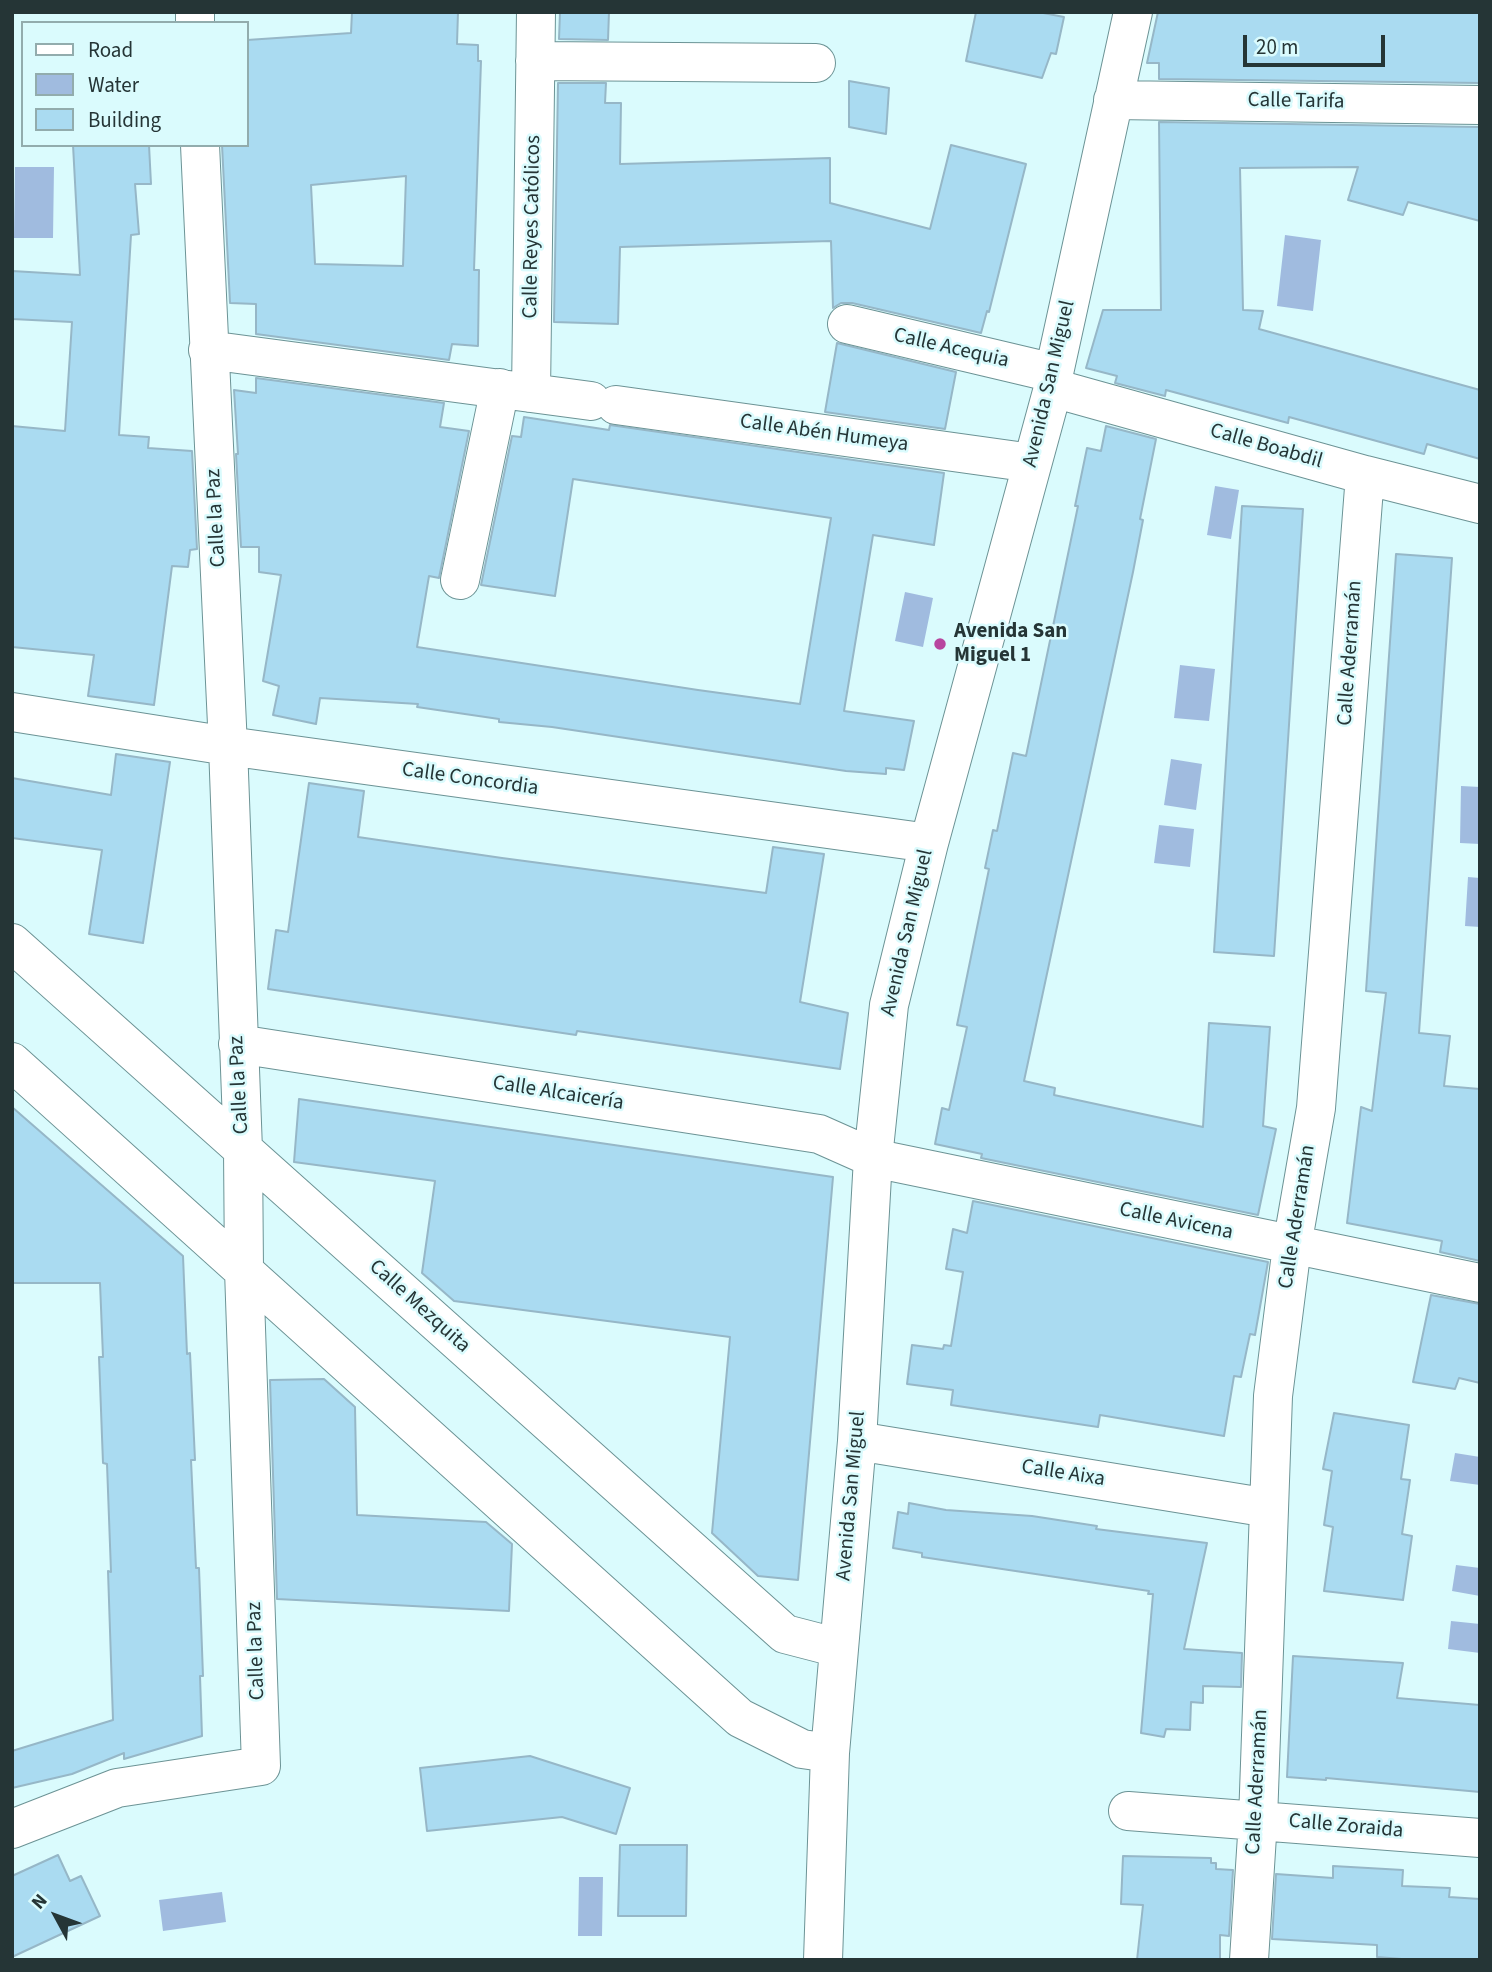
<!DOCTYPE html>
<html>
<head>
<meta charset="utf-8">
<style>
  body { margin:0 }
  #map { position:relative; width:1492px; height:1972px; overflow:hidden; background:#dafbfd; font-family:"Source Sans 3",sans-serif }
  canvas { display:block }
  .frame { position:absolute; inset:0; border:14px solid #253536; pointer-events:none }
  .legend { position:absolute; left:21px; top:21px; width:228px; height:126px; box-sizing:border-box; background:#dafbfd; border:2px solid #92acad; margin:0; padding:9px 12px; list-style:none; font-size:21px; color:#253536 }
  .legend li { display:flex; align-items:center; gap:14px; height:35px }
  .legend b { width:35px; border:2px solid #92acad }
  .north { position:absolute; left:21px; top:1881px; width:70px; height:70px; -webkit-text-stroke:5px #dafbfd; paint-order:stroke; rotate:311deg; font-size:19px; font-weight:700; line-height:28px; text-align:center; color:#253536 }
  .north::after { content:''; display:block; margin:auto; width:24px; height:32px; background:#253536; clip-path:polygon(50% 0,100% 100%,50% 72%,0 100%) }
  .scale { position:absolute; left:1243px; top:35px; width:142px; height:32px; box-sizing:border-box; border:4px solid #253536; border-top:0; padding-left:9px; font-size:21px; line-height:24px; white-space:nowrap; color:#253536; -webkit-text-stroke:5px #dafbfd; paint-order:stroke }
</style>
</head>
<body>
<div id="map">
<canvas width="1492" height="1972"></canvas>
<div class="frame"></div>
<ul class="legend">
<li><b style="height:9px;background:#fff"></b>Road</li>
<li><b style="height:19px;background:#a0bbdf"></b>Water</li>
<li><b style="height:19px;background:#aadbf1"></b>Building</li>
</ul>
<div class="north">N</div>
<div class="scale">20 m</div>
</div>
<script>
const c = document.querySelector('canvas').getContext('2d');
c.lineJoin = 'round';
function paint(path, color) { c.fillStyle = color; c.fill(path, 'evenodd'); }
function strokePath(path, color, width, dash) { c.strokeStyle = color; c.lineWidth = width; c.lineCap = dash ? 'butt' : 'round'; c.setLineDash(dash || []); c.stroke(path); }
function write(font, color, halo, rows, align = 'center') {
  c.font = font + ' "Source Sans 3",sans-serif'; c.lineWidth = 5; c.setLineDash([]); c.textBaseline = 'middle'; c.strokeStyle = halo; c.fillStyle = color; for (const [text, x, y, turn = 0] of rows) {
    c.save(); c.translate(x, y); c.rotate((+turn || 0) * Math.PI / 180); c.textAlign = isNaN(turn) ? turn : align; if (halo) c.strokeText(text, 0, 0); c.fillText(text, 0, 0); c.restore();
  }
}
paint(new Path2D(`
  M 15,167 L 54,167 L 53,238 L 14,238 Z
  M 1285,235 L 1321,240 L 1313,311 L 1277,306 Z
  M 1215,486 L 1239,490 L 1231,539 L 1207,535 Z
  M 905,592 L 933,598 L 923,647 L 895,641 Z
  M 1180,665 L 1215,669 L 1209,721 L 1174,718 Z
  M 1171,759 L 1202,764 L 1196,810 L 1164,805 Z
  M 1461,786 L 1480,787 L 1480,844 L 1460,843 Z
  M 1159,825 L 1194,829 L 1190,867 L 1154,863 Z
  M 1468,877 L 1480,878 L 1480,927 L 1465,926 Z
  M 1455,1453 L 1480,1457 L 1480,1485 L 1450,1481 Z
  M 1456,1565 L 1480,1568 L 1480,1596 L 1452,1591 Z
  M 1451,1621 L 1480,1624 L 1480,1653 L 1448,1649 Z
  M 579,1877 L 603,1877 L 602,1936 L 578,1936 Z
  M 222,1892 L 226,1922 L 163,1931 L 159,1900 Z`), '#a0bbdf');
const building = new Path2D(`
  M 352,12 L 458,12 L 457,44 L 478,45 L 478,61 L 481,61 L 474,270 L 479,270 L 478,346 L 452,344 L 449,360 L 256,334 L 256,304 L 230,303 L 222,145 L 247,145 L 247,40 L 351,33 ZM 406,176 L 403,266 L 315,264 L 311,185 Z
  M 560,12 L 609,12 L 608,40 L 559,39 Z
  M 976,12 L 1038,12 L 1064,17 L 1056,54 L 1051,53 L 1042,78 L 966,61 Z
  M 1158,12 L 1480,12 L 1480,83 L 1159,79 L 1159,63 L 1147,63 Z
  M 849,81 L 889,88 L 886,134 L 849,127 Z
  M 558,83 L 606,83 L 605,103 L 621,103 L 620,164 L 830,158 L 830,203 L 930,229 L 951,145 L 1026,164 L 989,312 L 987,311 L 981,333 L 852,303 L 841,303 L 833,308 L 831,241 L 620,247 L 618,324 L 554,322 Z
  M 1159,122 L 1480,127 L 1480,221 L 1408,202 L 1403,215 L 1348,200 L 1358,167 L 1240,168 L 1243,310 L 1263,311 L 1259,329 L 1480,390 L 1480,459 L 1427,444 L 1424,454 L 1289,417 L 1288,423 L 1166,390 L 1165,396 L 1115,383 L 1117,376 L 1086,368 L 1103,310 L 1161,310 Z
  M 73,145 L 149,145 L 151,184 L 135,184 L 139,234 L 131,235 L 119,435 L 149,437 L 148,448 L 192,451 L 197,549 L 190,550 L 188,567 L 172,566 L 154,705 L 88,696 L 94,655 L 12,647 L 12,426 L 65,431 L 72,322 L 12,319 L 12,271 L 80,275 Z
  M 837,343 L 956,372 L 945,429 L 825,412 Z
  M 256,378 L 444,403 L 440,427 L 469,431 L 439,578 L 429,576 L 417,647 L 698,690 L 800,704 L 831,518 L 573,479 L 555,596 L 481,585 L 512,436 L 521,437 L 524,417 L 609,430 L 610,425 L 944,473 L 934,545 L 873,535 L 844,711 L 914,721 L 904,770 L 886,768 L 886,774 L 846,771 L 552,727 L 499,722 L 499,719 L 417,707 L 418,704 L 320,698 L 316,724 L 273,715 L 279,686 L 263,681 L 281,575 L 259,572 L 259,547 L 241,547 L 236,454 L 238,454 L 234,390 L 256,393 Z
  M 1106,426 L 1156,439 L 1140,519 L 1143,520 L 1133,572 L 1024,1081 L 1055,1088 L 1054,1095 L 1203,1127 L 1209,1023 L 1270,1027 L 1263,1126 L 1276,1129 L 1258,1215 L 981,1158 L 982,1154 L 935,1144 L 942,1108 L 949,1110 L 967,1027 L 957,1025 L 989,869 L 985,868 L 993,830 L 997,831 L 1013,753 L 1026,756 L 1078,506 L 1075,506 L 1087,448 L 1101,451 Z
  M 1242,506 L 1303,509 L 1274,956 L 1214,952 Z
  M 1396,554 L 1452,558 L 1419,1033 L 1450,1036 L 1444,1086 L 1480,1089 L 1480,1261 L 1440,1252 L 1442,1241 L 1347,1223 L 1361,1107 L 1372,1111 L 1386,993 L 1366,991 Z
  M 116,754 L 170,762 L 143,943 L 89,934 L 102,850 L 12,838 L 12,778 L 111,795 Z
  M 309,783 L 364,791 L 358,837 L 502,858 L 766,893 L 773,847 L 824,854 L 800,1002 L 848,1013 L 840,1069 L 577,1031 L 576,1035 L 268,989 L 276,930 L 288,932 Z
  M 299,1099 L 833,1177 L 798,1580 L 758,1576 L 712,1533 L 730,1337 L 454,1301 L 422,1273 L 435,1181 L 294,1162 Z
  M 12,1107 L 183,1256 L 187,1354 L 190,1353 L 195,1460 L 191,1460 L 196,1568 L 199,1568 L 203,1676 L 200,1676 L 202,1736 L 124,1759 L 124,1753 L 72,1774 L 12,1788 L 12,1751 L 113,1720 L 108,1571 L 111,1572 L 107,1464 L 103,1463 L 99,1357 L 103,1357 L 100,1283 L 12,1283 Z
  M 973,1201 L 1268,1262 L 1255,1335 L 1250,1334 L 1241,1377 L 1234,1376 L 1224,1436 L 1100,1415 L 1098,1427 L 951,1405 L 953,1390 L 907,1384 L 912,1345 L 943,1349 L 944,1345 L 951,1346 L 963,1272 L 946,1269 L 953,1229 L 967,1233 Z
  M 1431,1295 L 1480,1304 L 1480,1383 L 1459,1378 L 1455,1389 L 1413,1382 Z
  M 324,1379 L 355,1407 L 357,1515 L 486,1522 L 512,1544 L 509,1611 L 277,1599 L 270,1380 Z
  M 1334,1413 L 1409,1425 L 1401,1479 L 1410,1480 L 1402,1534 L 1412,1536 L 1403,1600 L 1324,1591 L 1333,1527 L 1324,1525 L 1332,1471 L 1323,1469 Z
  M 909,1503 L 946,1510 L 1032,1516 L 1097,1526 L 1096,1529 L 1207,1543 L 1184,1649 L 1242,1653 L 1241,1687 L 1203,1686 L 1203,1703 L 1191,1702 L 1190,1730 L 1166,1729 L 1164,1737 L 1141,1733 L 1153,1594 L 1148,1594 L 1149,1591 L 922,1557 L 922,1553 L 893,1548 L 898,1512 L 908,1514 Z
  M 1293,1656 L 1403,1663 L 1397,1698 L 1480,1705 L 1480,1792 L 1326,1778 L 1326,1780 L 1287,1777 Z
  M 530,1756 L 630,1788 L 616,1834 L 562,1817 L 427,1831 L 420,1768 Z
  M 620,1845 L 687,1845 L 686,1916 L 618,1916 Z
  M 58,1855 L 70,1881 L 81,1876 L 100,1916 L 12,1957 L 12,1876 Z
  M 1123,1856 L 1211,1858 L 1211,1863 L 1216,1863 L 1216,1869 L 1233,1870 L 1229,1936 L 1220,1935 L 1220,1960 L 1137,1960 L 1143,1905 L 1121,1904 Z
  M 1333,1866 L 1403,1870 L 1402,1886 L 1450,1888 L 1449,1897 L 1480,1899 L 1480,1960 L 1414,1960 L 1377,1957 L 1377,1945 L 1272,1939 L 1276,1874 L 1333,1878 Z`);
paint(building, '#aadbf1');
strokePath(building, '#96b7c7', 2);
const minor = new Path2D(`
  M 195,12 L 195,23
  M 535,61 L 816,63
  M 1113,100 L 1480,105
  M 847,324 L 1054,373
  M 208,350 L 591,401
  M 1053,388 L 1365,475 L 1480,504
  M 531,393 L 536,12
  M 616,405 L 1032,463
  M 460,580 L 500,388
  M 12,712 L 228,746 L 929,843
  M 12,943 L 785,1634 L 839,1648
  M 238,1044 L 819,1134 L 873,1158 L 1480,1283
  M 12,1062 L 740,1718 L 802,1749 L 830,1753
  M 857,1441 L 1269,1508
  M 1128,1811 L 1480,1838
  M 12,1829 L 117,1788 L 261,1766 L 244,1270 L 243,1150 L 228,746 L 200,145
  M 823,1960 L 830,1753 L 857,1441 L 873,1158 L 889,1005 L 929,843 L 1053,388 L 1054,373 L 1133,12
  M 1249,1960 L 1258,1820 L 1273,1396 L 1292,1246 L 1316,1108 L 1365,475`);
strokePath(minor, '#6c9395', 40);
strokePath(minor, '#fff', 38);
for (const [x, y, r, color] of [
  [940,644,7,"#b8459f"]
]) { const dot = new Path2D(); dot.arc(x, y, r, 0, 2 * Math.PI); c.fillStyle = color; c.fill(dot); strokePath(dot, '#dafbfd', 2.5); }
write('21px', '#253536', '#dafbfd', [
  ["Calle Tarifa",1296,102,1],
  ["Calle Reyes Católicos",533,227,-89],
  ["Calle Acequia",951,349,13],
  ["Avenida San Miguel",1050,384,-77],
  ["Calle Abén Humeya",824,434,8],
  ["Calle Boabdil",1266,447,16],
  ["Calle la Paz",217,518,-93],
  ["Calle Aderramán",1351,653,-86],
  ["Calle Concordia",470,780,8],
  ["Avenida San Miguel",908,933,-77],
  ["Calle la Paz",240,1085,-93],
  ["Calle Alcaicería",558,1094,9],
  ["Calle Aderramán",1298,1217,-81],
  ["Calle Avicena",1176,1222,12],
  ["Calle Mezquita",419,1307,42],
  ["Calle Aixa",1063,1474,9],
  ["Avenida San Miguel",852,1496,-85],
  ["Calle la Paz",257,1651,-92],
  ["Calle Aderramán",1258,1782,-87],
  ["Calle Zoraida",1346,1827,5]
]);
write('bold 21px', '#253536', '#dafbfd', [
  ["Avenida San",954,632],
  ["Miguel 1",954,656]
], 'left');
</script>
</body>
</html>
